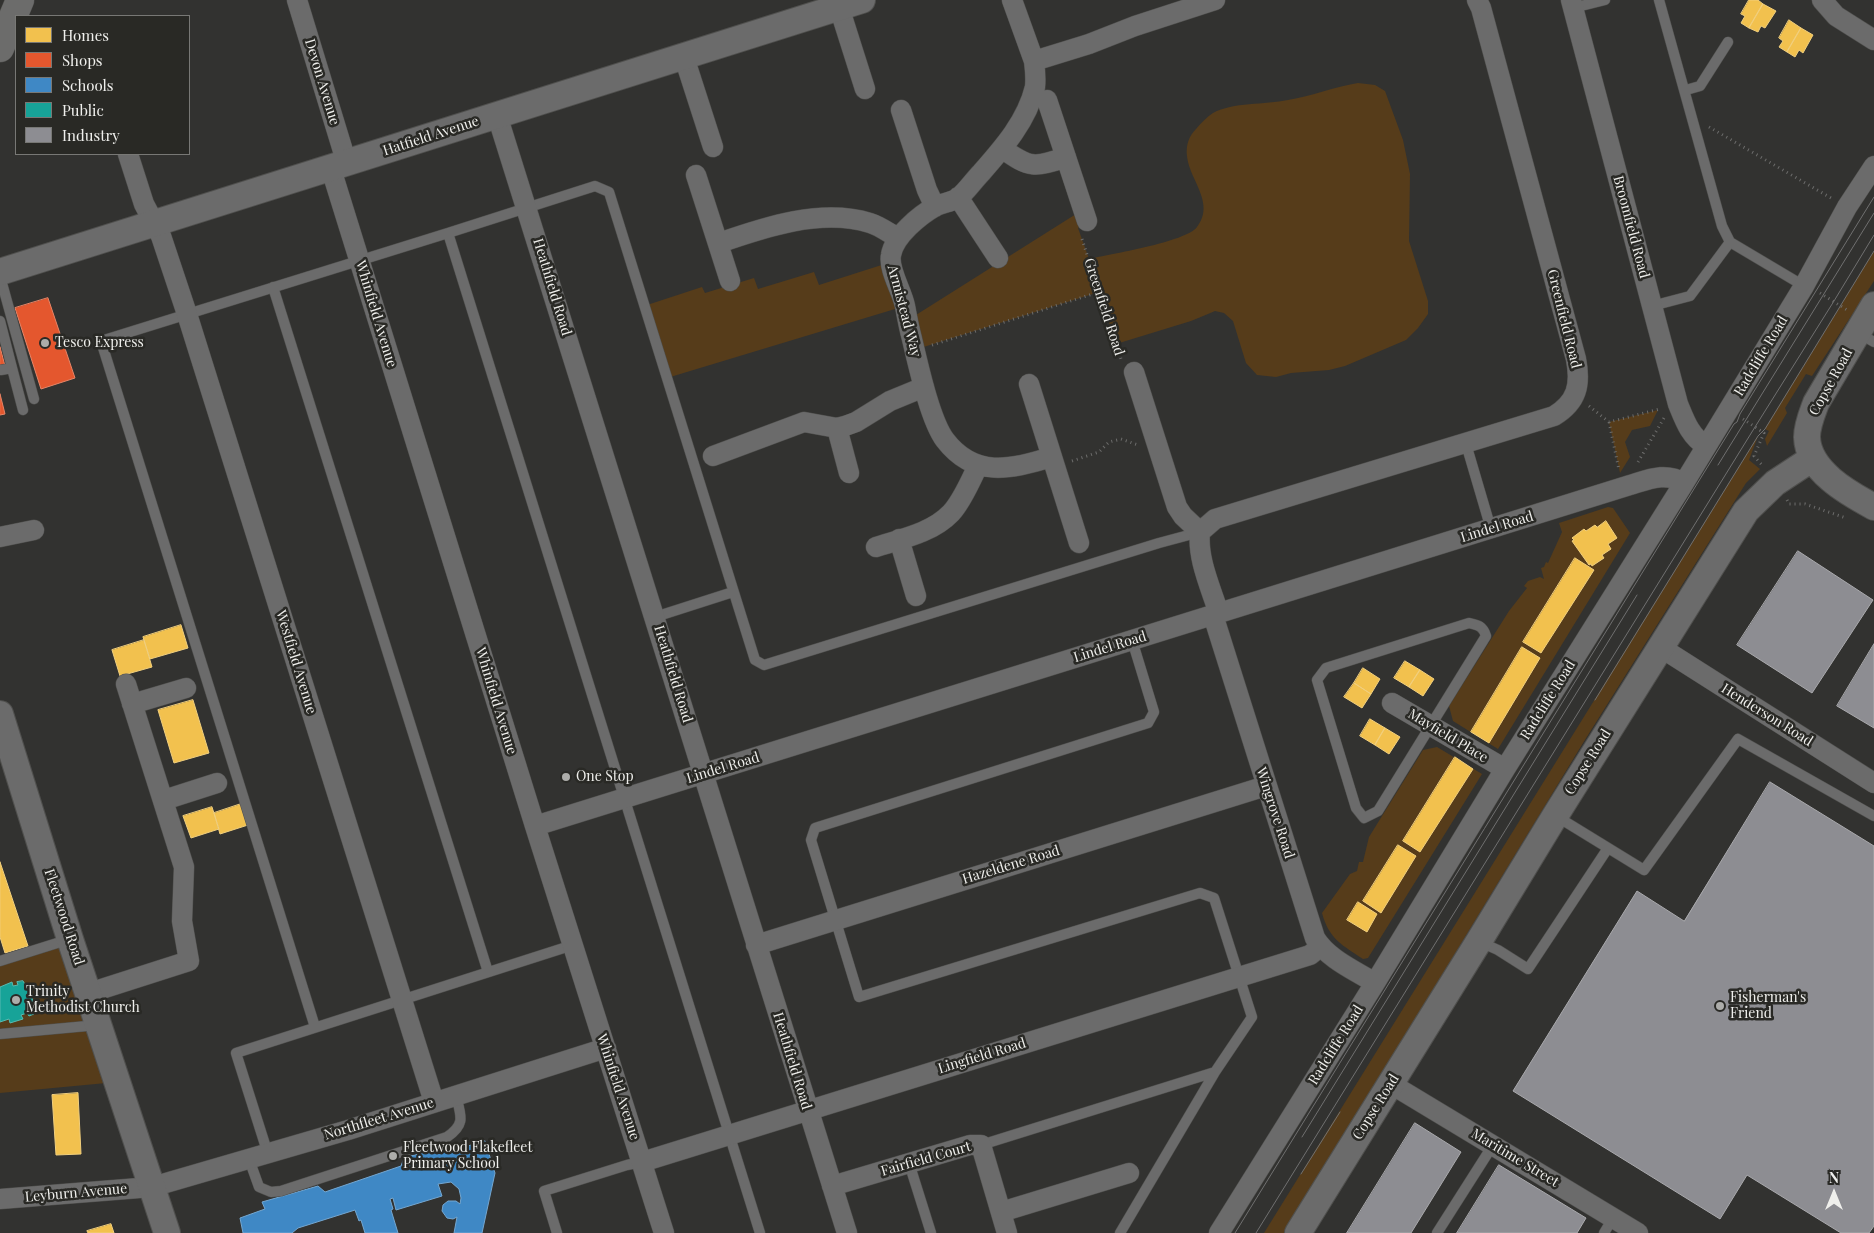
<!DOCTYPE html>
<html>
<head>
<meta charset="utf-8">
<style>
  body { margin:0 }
  #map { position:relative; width:1874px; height:1233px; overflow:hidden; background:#323230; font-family:"Playfair Display",serif }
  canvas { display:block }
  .legend { position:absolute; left:15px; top:15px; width:175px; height:140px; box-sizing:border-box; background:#292925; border:1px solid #787875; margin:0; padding:6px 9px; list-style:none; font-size:15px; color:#efefec }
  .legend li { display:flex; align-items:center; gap:10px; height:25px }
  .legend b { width:25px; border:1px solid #787875 }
  .north { position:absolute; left:1809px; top:1168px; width:50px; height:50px; -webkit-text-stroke:4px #292925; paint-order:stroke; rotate:0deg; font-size:14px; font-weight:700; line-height:20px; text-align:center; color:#efefec }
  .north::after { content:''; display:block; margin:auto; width:18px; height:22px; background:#efefec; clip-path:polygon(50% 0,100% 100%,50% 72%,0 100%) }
</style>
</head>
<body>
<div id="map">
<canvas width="1874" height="1233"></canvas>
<ul class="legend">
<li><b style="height:14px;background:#f2c14e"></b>Homes</li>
<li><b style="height:14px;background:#e4572e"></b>Shops</li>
<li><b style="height:14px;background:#3f88c5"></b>Schools</li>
<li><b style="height:14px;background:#17a398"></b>Public</li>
<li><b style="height:14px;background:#8d8d92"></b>Industry</li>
</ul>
<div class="north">N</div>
</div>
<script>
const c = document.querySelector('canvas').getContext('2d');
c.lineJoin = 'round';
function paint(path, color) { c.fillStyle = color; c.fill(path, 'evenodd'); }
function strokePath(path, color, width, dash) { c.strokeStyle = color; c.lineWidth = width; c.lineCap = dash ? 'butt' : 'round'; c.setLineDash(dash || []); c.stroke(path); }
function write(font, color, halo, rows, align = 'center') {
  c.font = font + ' "Playfair Display",serif'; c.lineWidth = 5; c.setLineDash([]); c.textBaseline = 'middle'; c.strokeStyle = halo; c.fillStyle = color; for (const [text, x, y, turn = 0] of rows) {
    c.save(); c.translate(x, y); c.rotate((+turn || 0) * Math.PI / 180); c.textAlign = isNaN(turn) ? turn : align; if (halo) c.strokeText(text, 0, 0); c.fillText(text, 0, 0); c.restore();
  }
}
paint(new Path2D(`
  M 1358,83 L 1375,85 L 1385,91 L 1403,140 L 1410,174 L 1409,241 L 1428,301 L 1428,314 L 1418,328 L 1406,340 L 1345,366 L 1329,370 L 1291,373 L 1276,377 L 1257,375 L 1246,363 L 1233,321 L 1224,313 L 1215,311 L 1208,314 L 1191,321 L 1116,344 L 1099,292 L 914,350 L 908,320 L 1084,209 L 1087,221 L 1078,228 L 1089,259 C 1110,254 1186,242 1197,227 C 1210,210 1201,194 1194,178 C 1186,161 1182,143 1196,129 C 1201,123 1207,117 1213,113 C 1233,102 1265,105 1288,100 C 1312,96 1334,87 1358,83 Z
  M 1874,251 L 1874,281 L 1812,376 L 1806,374 L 1785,408 L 1787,413 L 1767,446 L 1765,439 L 1769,431 L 1765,429 L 1766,427 Z
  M 891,262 L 905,306 L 667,378 L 644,306 L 702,287 L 705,293 L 754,278 L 758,289 L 814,272 L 819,285 Z
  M 1658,410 L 1650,426 L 1632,430 L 1625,442 L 1630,457 L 1620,473 L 1609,422 Z
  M 1758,436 L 1749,460 L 1760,469 L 1746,483 L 1583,743 L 1285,1233 L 1264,1233 Z
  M 1608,507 L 1613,508 L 1630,533 L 1498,749 L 1453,721 L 1449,706 L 1509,611 L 1527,588 L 1524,586 L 1528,581 L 1540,577 L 1544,579 L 1541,568 L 1544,567 L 1546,562 L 1548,563 L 1562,532 L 1559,523 Z
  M 1437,747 L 1482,774 L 1368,958 L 1363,959 C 1342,945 1329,939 1322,913 L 1350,874 L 1357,871 L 1359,862 L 1363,862 L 1369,837 L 1423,750 Z
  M 70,939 L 117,1082 L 0,1093 L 0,961 Z`), '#563c1a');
const homes = new Path2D(`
  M 1749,0 L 1758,0 L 1763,4 L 1749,28 L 1741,23 L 1745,16 L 1741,14 Z
  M 1763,4 L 1776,11 L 1765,28 L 1761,26 L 1758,32 L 1749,28 Z
  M 1789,20 L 1801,28 L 1787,52 L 1779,47 L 1783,41 L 1779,38 Z
  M 1801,28 L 1813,35 L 1803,53 L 1799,50 L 1795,57 L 1787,52 Z
  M 1606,521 L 1617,538 L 1608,544 L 1611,549 L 1602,555 L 1604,558 L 1592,566 L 1591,564 L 1589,565 L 1572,541 L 1574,540 L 1572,538 L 1584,529 L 1586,531 L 1595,525 L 1597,527 Z
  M 1575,558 L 1594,570 L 1541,653 L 1523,642 Z
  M 181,625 L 188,648 L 150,659 L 143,637 Z
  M 144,640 L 152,667 L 120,676 L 112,650 Z
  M 1522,647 L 1540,658 L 1489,743 L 1471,732 Z
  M 1405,661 L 1420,670 L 1409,687 L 1394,678 Z
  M 1363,668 L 1380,679 L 1371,694 L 1354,683 Z
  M 1420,670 L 1434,679 L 1423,696 L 1409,687 Z
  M 1354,683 L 1371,694 L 1362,708 L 1344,697 Z
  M 193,700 L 209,753 L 174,763 L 158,710 Z
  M 1370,719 L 1385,728 L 1375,745 L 1360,736 Z
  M 1385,728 L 1400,737 L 1389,754 L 1375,745 Z
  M 1455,757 L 1473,769 L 1420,852 L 1403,841 Z
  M 241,804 L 248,825 L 220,834 L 214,813 Z
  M 212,807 L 219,829 L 191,838 L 183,816 Z
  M 1398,845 L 1416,856 L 1381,913 L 1363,901 Z
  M 0,862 L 28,946 L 5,953 L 0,937 Z
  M 1358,902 L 1377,914 L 1367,932 L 1347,920 Z
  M 78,1093 L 81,1154 L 56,1155 L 52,1095 Z
  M 111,1224 L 114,1233 L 88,1233 L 87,1231 Z`);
paint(homes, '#f2c14e');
strokePath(homes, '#f1cf7d', 1);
const shops = new Path2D(`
  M 48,298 L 75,378 L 41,389 L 15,308 Z
  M 0,347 L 5,366 L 0,367 Z
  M 0,394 L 5,414 L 0,415 Z`);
paint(shops, '#e4572e');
strokePath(shops, '#e78567', 1);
const schools = new Path2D(`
  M 485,1141 L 495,1173 L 482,1233 L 454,1233 L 457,1217 L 453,1219 L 447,1218 L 442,1211 L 443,1205 L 448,1201 L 456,1201 L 460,1204 L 461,1198 L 459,1189 L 451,1182 L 438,1184 L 442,1196 L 396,1210 L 393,1198 L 390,1199 L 393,1209 L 391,1210 L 398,1233 L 365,1233 L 361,1220 L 359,1221 L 355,1210 L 298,1228 L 292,1233 L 243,1233 L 240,1218 L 265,1209 L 262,1202 L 318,1186 L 325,1192 L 401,1166 L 404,1158 L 450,1145 L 451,1151 Z`);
paint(schools, '#3f88c5');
strokePath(schools, '#74a7d1', 1);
const public = new Path2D(`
  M 23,981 L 32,996 L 34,1014 L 29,1016 L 27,1013 L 21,1015 L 23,1019 L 10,1023 L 9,1019 L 0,1022 L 0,987 L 12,982 L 13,986 L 18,985 L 17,982 Z`);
paint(public, '#17a398');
strokePath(public, '#58bab1', 1);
const industry = new Path2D(`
  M 1798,551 L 1873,600 L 1812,693 L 1737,645 Z
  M 1874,644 L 1874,728 L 1837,706 Z
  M 1770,782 L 1874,846 L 1874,1226 L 1869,1233 L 1841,1233 L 1747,1175 L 1720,1219 L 1513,1091 L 1637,891 L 1684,921 Z
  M 1415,1123 L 1461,1152 L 1411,1233 L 1347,1233 Z
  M 1499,1165 L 1586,1218 L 1577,1233 L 1457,1233 Z`);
paint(industry, '#8d8d92');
strokePath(industry, '#aaaaad', 1);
const service = new Path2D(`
  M 1659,0 L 1722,226 L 1730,242 L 1804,286
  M 1573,8 L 1605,0
  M 1686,90 L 1700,86 L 1728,42
  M 448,233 L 760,1233
  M 0,276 L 34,399
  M 273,287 L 488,972
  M 1652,306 L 1690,296 L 1730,242
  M 0,321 L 12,368 L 1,370
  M 1858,333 L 1874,342
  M 12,368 L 23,410
  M 1466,444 L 1491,529
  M 655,617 L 733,592
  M 1469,623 C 1478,625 1483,626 1486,636 L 1378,811 L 1364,818 L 1356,808 L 1317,680 L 1326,668 Z
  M 1556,816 L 1644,870 L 1738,739 L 1874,816
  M 1480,942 L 1498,950 L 1528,969 L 1608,848
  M 0,961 L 70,939
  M 315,1027 L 101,341 L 448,233 L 595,186 L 609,192 L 755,660 L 764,665 L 1159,543 L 1200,532
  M 0,1034 L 98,1025
  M 981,1145 L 1215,1072
  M 268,1154 L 236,1053 L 573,945
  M 249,1159 L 259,1187 L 271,1192 L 281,1191 L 447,1137 C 466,1124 461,1116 456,1096
  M 909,1163 L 931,1233
  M 557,1233 L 544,1191 L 627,1165 L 642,1162
  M 1120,1233 L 1215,1072 L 1252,1017 L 1214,898 L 1200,893 L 859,997 L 811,840 L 815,828 L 1148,723 L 1154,712 L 1132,640
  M 1437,1233 L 1493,1145
  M 1604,1233 L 1613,1218`);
const minor = new Path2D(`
  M 297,0 L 347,164
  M 1012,0 L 1034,61 L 1089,44 L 1135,26 L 1215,0
  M 1571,0 L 1678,404 C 1685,421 1690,436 1706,446
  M 1822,0 L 1836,16 L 1874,40
  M 839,7 L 865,89
  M 684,57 L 713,147
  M 1034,61 C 1035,69 1036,78 1035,87 C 1027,121 1003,148 981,173 C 974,180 966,192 958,198 C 951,202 943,203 936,206 C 920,215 894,236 891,255 C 888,269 902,291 905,306 C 907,317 909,328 912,339 C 918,364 930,420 945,440 C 974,478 1011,470 1051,457
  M 1047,100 L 1087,221
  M 901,110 L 927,190 L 935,207
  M 497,115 L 847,1233
  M 1003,149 C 1029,168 1035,168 1066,157
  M 128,154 L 144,204 L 161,236 L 187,314 L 434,1102
  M 331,169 L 535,826 L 664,1233
  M 696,175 L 730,281
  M 958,197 L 998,258
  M 719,243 C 765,227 821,208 870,223 C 880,226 889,233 898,238
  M 1134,372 L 1177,507 L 1183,516 L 1200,532 L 1215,519 L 1554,416 C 1577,402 1581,385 1576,359 L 1481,8 L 1477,0
  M 1029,384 L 1079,543
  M 837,428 L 849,473
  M 713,456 L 804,422 L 837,428 L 845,426 L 856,422 L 890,401 L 924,387
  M 1200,532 C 1197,559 1211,588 1219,614
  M 0,537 L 34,530
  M 899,539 L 916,596
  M 876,547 C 901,539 932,533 951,513 C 963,500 970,481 978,466
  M 1213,615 L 1315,938 C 1328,959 1354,970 1375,983
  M 1660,647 L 1874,783
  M 1392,703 L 1505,769
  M 132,704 L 186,688
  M 164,800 L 217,783
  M 535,826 L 1630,485 C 1650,479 1666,472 1684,483
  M 756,945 L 1266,786
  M 89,993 L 189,961 L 182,921 L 184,867 L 126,684
  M 1391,1084 L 1638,1233
  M 642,1162 L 1310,955 L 1320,947
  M 832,1186 L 970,1145 L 981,1145 L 1007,1233
  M 0,1199 L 152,1187 L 348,1130 L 606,1048
  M 1001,1212 L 1129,1173
  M 1219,1233 L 1375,983 L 1505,769 L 1684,483 L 1804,286 L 1847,207 L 1874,166`);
const tertiary = new Path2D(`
  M 0,272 L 862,0
  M 1874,305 L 1816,403 C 1812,414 1807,425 1807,437 C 1808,471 1848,493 1874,507
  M 0,714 L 70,939 L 167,1233
  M 1298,1233 L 1479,941 L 1555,816 L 1746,511 L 1775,483 L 1813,458`);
const primary = new Path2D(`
  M 0,48 L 20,0`);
strokePath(service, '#50504e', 11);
strokePath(minor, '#50504e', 21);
strokePath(tertiary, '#50504e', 28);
strokePath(primary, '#50504e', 29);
strokePath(new Path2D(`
  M 1709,127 L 1831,198
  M 1082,239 L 1121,359
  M 1820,293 L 1847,310
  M 932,345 L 1099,292
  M 1589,406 L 1609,422 L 1660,409
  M 1743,419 L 1764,433 L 1754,456 L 1763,466
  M 1609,422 L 1619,470
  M 1072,461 L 1099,452 L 1109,442 L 1121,439 L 1138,445
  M 1638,462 L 1664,418
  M 1787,500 L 1789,504 L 1805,504 L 1846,518`), '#6d6d6c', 3, [1, 4]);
strokePath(service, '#6b6b6b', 10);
strokePath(minor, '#6b6b6b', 20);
strokePath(tertiary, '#6b6b6b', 26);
strokePath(primary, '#6c6c6b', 28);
strokePath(new Path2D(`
  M 1718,465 L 1874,213
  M 1595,700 L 1758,436 L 1765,429 L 1874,251
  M 1302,1137 L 1637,595
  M 1301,1174 L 1340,1112
  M 1235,1233 L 1734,424 L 1737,422 L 1740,414 L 1874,197
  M 1256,1233 L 1755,427 L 1834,301 L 1874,235`), '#707070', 1);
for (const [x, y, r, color] of [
  [45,343,5,"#adadaa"],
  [566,777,5,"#adadaa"],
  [16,1000,5,"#adadaa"],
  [1720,1006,5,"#adadaa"],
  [393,1156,5,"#adadaa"]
]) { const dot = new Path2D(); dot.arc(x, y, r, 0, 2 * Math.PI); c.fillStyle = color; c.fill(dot); strokePath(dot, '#292925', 2); }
write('14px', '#efefec', '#292925', [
  ["Devon Avenue",322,82,73],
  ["Hatfield Avenue",431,136,-18],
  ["Broomfield Road",1631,227,75],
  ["Heathfield Road",552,287,73],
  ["Greenfield Road",1104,307,72],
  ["Armistead Way",904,311,75],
  ["Whinfield Avenue",376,314,73],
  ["Greenfield Road",1564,319,76],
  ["Radcliffe Road",1761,356,-59],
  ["Copse Road",1831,382,-61],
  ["Lindel Road",1497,527,-17],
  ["Lindel Road",1110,647,-17],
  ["Westfield Avenue",296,662,73],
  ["Heathfield Road",673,674,73],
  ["Radcliffe Road",1548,700,-58],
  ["Whinfield Avenue",496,701,73],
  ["Henderson Road",1767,715,32],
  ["Mayfield Place",1448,736,31],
  ["Copse Road",1588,762,-58],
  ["Lindel Road",723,768,-17],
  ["Wingrove Road",1275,813,72],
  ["Hazeldene Road",1011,865,-17],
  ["Fleetwood Road",64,917,72],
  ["Radcliffe Road",1336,1045,-58],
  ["Lingfield Road",982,1056,-17],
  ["Heathfield Road",792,1061,73],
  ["Whinfield Avenue",618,1087,72],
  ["Copse Road",1376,1107,-58],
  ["Northfleet Avenue",379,1119,-17],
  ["Maritime Street",1515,1158,31],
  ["Fairfield Court",926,1159,-16],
  ["Leyburn Avenue",76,1193,-5]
]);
write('14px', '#efefec', '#292925', [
  ["Tesco Express",55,343],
  ["One Stop",576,777],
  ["Trinity",26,992],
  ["Methodist Church",26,1008],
  ["Fisherman's",1730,998],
  ["Friend",1730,1014],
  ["Fleetwood Flakefleet",403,1148],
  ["Primary School",403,1164]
], 'left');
</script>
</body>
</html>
